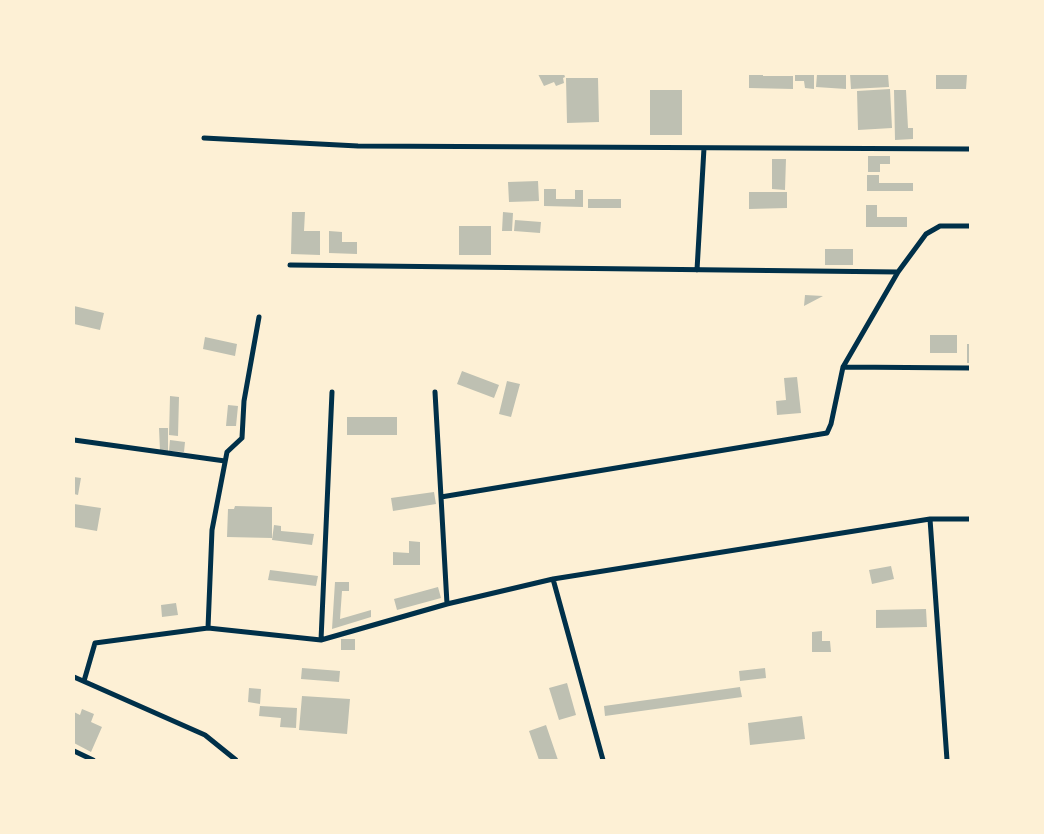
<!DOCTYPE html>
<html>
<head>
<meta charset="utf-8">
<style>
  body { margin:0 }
  #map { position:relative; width:1044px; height:834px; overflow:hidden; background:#fdf0d5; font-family:"Nunito Sans",sans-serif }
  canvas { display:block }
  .frame { position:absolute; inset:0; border:75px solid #fdf0d5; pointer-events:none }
</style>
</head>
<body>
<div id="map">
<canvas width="1044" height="834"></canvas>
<div class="frame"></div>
</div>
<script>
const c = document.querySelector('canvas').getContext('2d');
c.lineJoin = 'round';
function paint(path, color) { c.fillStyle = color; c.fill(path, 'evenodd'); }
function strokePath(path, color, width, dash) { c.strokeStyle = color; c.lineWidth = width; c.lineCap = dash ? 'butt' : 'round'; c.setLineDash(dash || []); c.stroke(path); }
paint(new Path2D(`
  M 538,74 L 564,74 L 565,77 L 563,78 L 564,83 L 556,86 L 554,82 L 544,86 Z
  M 749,74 L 763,74 L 763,76 L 793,76 L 793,89 L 749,88 Z
  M 795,74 L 814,74 L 814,89 L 805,88 L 804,81 L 795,81 Z
  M 817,74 L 846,74 L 846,89 L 816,87 Z
  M 850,74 L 888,74 L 889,87 L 851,89 Z
  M 936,74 L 967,75 L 966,89 L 936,89 Z
  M 566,78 L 598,78 L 599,122 L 567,123 Z
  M 890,89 L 892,128 L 858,130 L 857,91 Z
  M 650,90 L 682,90 L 682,135 L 650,135 Z
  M 894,90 L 906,90 L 908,128 L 913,128 L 913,139 L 895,140 Z
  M 868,156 L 890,156 L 890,164 L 880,164 L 880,172 L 868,172 Z
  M 772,159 L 786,159 L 785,190 L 772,189 Z
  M 867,175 L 879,175 L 879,183 L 913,183 L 913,191 L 867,191 Z
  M 538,181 L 539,201 L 509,202 L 508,182 Z
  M 544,189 L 556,189 L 556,199 L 575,199 L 575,190 L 583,190 L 583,207 L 544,206 Z
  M 749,192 L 787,192 L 787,208 L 749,209 Z
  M 588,199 L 621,199 L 621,208 L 588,208 Z
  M 866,205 L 877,205 L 877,217 L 907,217 L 907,227 L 866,227 Z
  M 292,212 L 305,212 L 304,231 L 320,231 L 320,255 L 291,254 Z
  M 503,212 L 513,213 L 512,231 L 502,231 Z
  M 515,220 L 541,222 L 540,233 L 514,231 Z
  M 459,226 L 491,226 L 491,255 L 459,255 Z
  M 329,231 L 342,232 L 342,242 L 357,242 L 357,254 L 329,253 Z
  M 825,249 L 853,249 L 853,265 L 825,265 Z
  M 805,295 L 823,296 L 804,306 Z
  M 74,306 L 104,313 L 100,330 L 74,324 Z
  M 930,335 L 957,335 L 957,353 L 930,353 Z
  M 205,337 L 237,344 L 235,356 L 203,349 Z
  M 967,344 L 970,344 L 970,363 L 967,363 Z
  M 462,371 L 499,385 L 494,398 L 457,384 Z
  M 797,377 L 801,413 L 777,415 L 776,401 L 786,400 L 784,378 Z
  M 507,381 L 520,384 L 511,417 L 499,414 Z
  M 170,396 L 179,397 L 178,436 L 169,435 Z
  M 228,405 L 238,406 L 236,426 L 226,426 Z
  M 347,417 L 397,417 L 397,435 L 347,435 Z
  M 159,428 L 168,428 L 168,451 L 160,451 Z
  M 170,440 L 185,442 L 184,452 L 169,451 Z
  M 74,477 L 81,478 L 78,495 L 74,494 Z
  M 434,492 L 436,504 L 393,511 L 391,498 Z
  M 74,504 L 101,508 L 97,531 L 74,527 Z
  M 235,506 L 272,507 L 272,538 L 227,537 L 228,509 L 234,509 Z
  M 274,525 L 281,526 L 281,531 L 314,534 L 312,545 L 272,540 Z
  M 409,541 L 420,542 L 420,565 L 393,565 L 393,552 L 409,553 Z
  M 891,566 L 894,579 L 872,584 L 869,570 Z
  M 270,570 L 318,576 L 316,586 L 268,580 Z
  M 335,582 L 349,582 L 349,591 L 342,591 L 340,619 L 371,610 L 371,617 L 332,629 Z
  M 438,587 L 441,598 L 397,610 L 394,599 Z
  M 176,603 L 178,615 L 162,617 L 161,605 Z
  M 926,609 L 927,627 L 876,628 L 876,610 Z
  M 822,631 L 822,641 L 830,641 L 831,652 L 812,652 L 812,632 Z
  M 341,639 L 355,639 L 355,650 L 341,650 Z
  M 302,668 L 340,671 L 339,682 L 301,679 Z
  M 765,668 L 766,678 L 740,681 L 739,671 Z
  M 567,683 L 576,715 L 559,720 L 549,688 Z
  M 740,687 L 742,697 L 605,716 L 604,706 Z
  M 249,688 L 261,689 L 260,704 L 248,702 Z
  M 302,696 L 350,699 L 347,734 L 299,730 Z
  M 260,706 L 297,708 L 296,728 L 280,727 L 281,718 L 259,716 Z
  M 82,709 L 94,714 L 91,722 L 102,727 L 91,752 L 74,743 L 74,712 L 80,715 Z
  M 802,716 L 805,739 L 750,745 L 748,723 Z
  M 546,725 L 558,760 L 539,760 L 529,731 Z`), '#bec0b2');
strokePath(new Path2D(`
  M 204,138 L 358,146 L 970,149
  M 290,265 L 898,272
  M 697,270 L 704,148
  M 843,367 L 970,368
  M 435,392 L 441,497
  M 74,440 L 225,461
  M 930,519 L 947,760
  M 553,579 L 603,760
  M 447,604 L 441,497 L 827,433 L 831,424 L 843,367 L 898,272 L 926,234 L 940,226 L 970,226
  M 208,628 L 212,530 L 227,452 L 242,438 L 244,401 L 259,317
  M 321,640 L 332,392
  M 74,677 L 205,735 L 236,760
  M 84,681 L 95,643 L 208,628 L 321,640 L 447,604 L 553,579 L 930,519 L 970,519
  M 74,751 L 93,760`), '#003049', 5);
</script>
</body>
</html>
